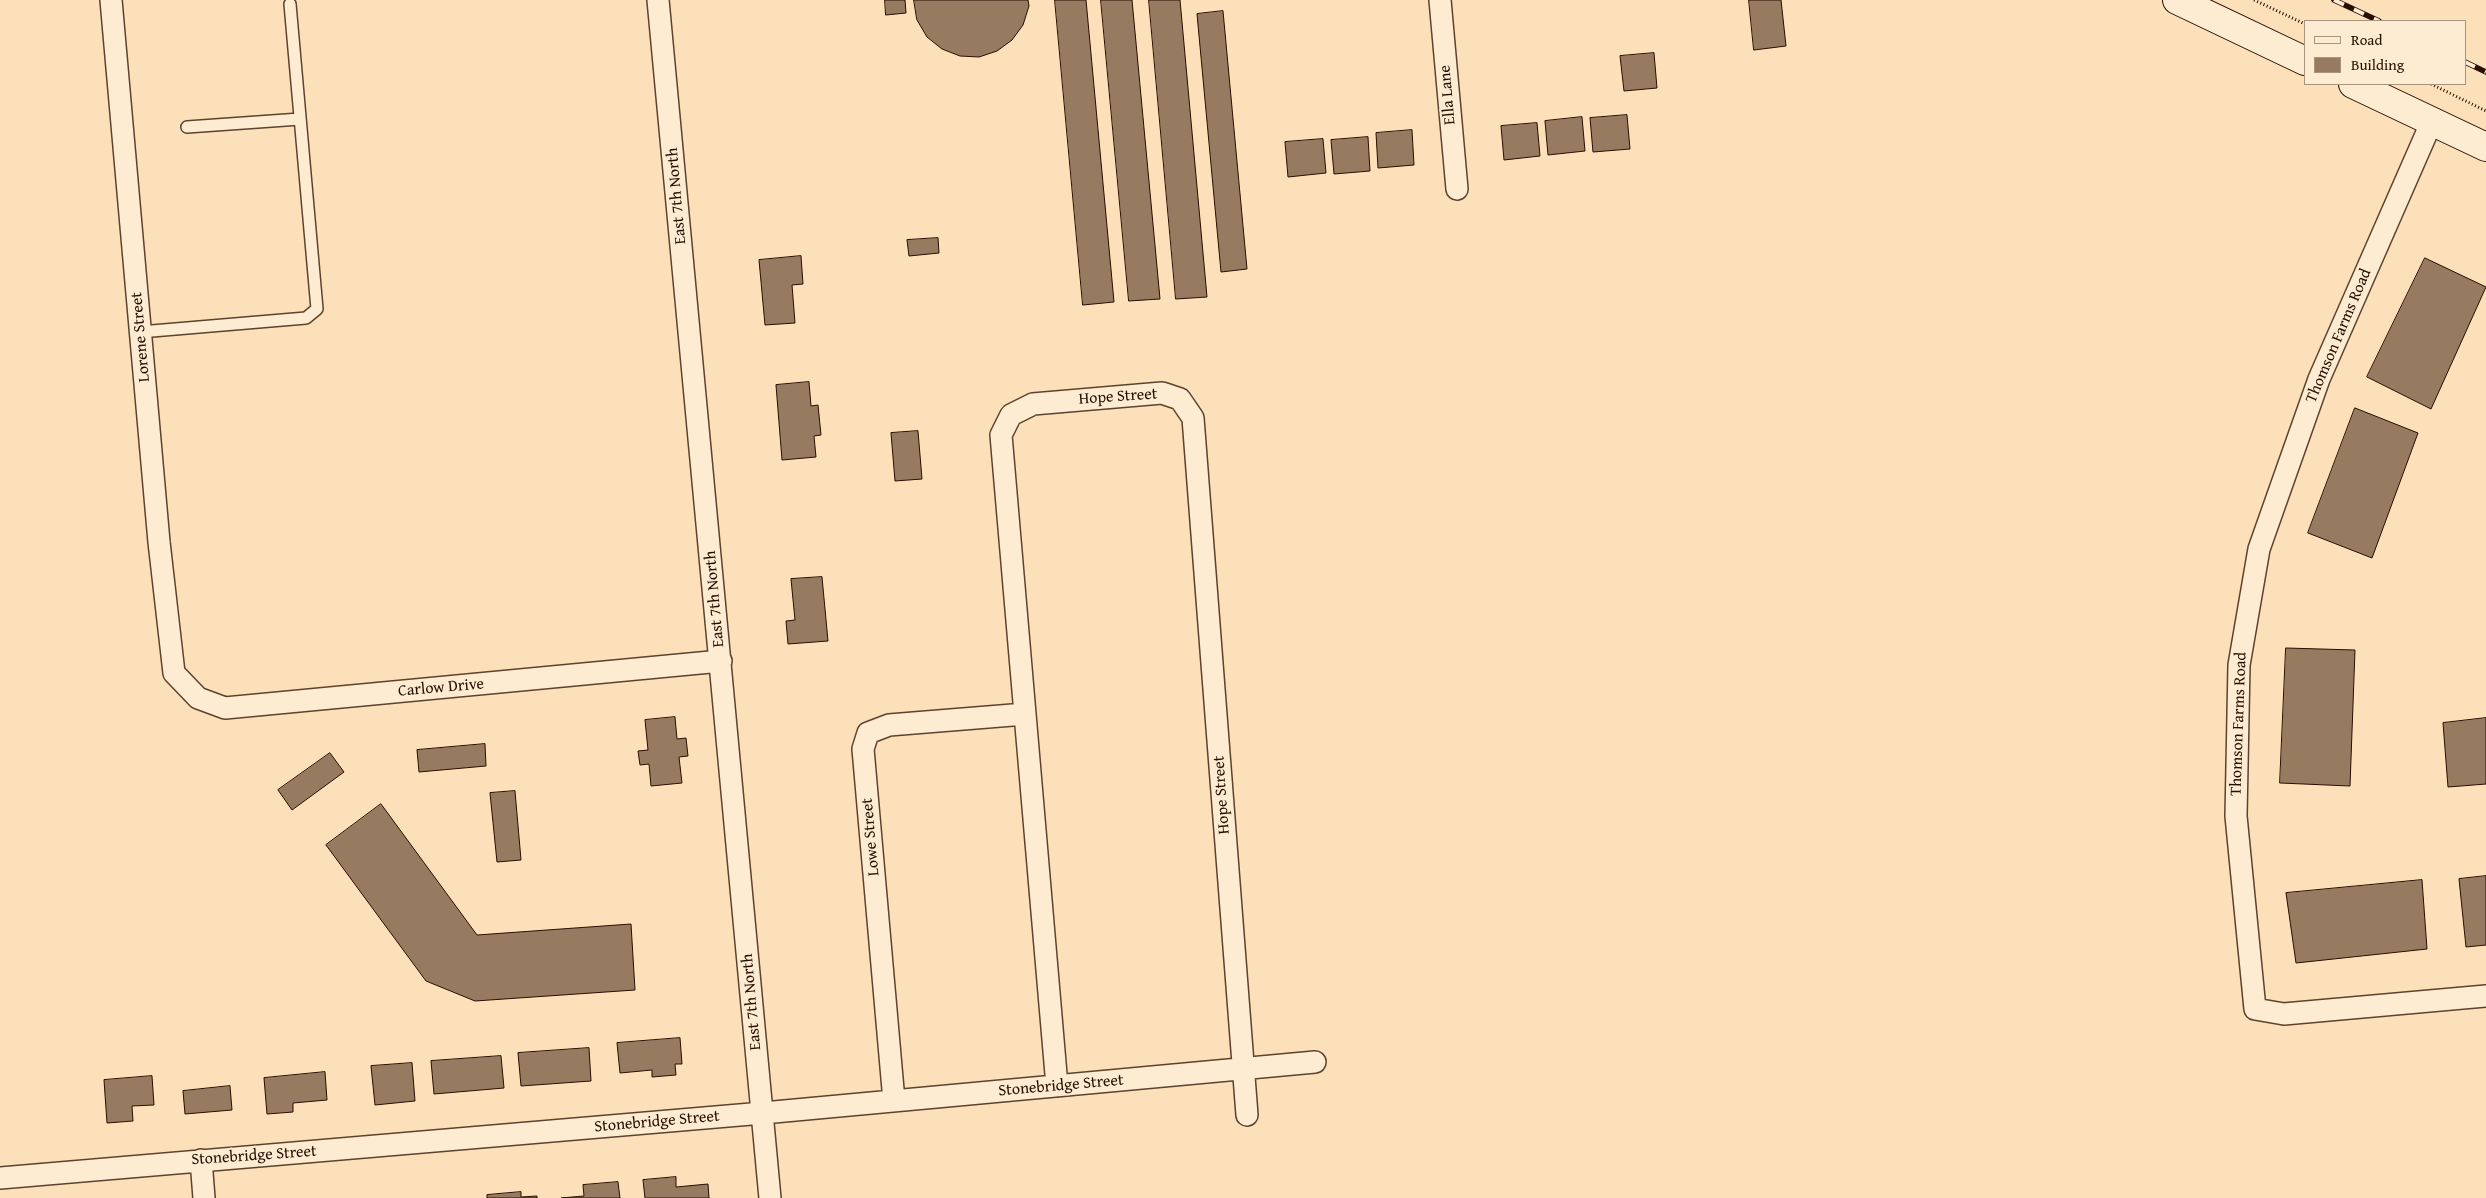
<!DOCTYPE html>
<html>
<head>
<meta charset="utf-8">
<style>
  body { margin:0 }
  #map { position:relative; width:2486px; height:1198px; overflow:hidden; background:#fce0b9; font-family:"Gentium Book Plus",serif }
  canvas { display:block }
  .legend { position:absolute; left:2304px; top:20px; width:162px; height:65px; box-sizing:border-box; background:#fdebd2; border:1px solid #a8937e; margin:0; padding:6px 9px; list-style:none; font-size:15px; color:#280e00 }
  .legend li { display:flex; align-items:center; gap:10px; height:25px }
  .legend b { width:25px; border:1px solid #a8937e }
</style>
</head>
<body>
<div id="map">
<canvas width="2486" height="1198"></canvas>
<ul class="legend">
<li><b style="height:6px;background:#fdebd2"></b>Road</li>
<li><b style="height:14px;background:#967b60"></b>Building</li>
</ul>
</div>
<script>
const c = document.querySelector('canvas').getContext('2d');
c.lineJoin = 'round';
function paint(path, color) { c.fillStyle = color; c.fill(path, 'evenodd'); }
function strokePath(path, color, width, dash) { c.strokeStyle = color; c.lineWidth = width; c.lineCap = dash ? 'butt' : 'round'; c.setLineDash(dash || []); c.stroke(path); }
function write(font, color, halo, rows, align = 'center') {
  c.font = font + ' "Gentium Book Plus",serif'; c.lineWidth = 4; c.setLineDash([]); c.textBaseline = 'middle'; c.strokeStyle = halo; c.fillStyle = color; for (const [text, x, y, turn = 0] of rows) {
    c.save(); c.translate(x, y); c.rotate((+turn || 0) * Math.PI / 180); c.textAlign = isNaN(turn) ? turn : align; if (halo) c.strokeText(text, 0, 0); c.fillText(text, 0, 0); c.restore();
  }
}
const building = new Path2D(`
  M 885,0 L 905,0 L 906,13 L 886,15 Z
  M 914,0 L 1028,0 L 1029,6 L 1023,25 L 1012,40 L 997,51 L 979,57 L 960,56 L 942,49 L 927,37 L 917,20 Z
  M 1055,0 L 1086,0 L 1114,302 L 1083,305 Z
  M 1101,0 L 1132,0 L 1160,299 L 1129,301 Z
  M 1149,0 L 1180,0 L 1207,297 L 1176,299 Z
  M 1749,0 L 1781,0 L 1786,46 L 1754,50 Z
  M 1223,11 L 1247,269 L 1221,272 L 1197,14 Z
  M 1654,53 L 1657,88 L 1624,91 L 1620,56 Z
  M 1627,115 L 1630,149 L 1593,152 L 1590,118 Z
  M 1582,117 L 1585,151 L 1548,155 L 1545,121 Z
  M 1537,123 L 1540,156 L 1504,160 L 1501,126 Z
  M 1412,130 L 1414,165 L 1378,168 L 1376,133 Z
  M 1368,137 L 1370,171 L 1334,174 L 1331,140 Z
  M 1323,139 L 1326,173 L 1288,177 L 1285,142 Z
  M 938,238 L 939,253 L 909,256 L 907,240 Z
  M 801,256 L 803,284 L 792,285 L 795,323 L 765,325 L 759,260 Z
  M 2425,258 L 2486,287 L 2431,409 L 2367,377 Z
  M 809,382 L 811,406 L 818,405 L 821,435 L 814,436 L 816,457 L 782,460 L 776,385 Z
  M 2355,408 L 2418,433 L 2372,558 L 2308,533 Z
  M 918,431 L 922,479 L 895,481 L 891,433 Z
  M 822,577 L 828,641 L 788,644 L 786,621 L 795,620 L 791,579 Z
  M 2286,648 L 2355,650 L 2350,786 L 2280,783 Z
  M 675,717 L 677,739 L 686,738 L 688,756 L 679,757 L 682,783 L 651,786 L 649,764 L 640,765 L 638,751 L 648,750 L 645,720 Z
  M 2486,718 L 2486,784 L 2448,787 L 2443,723 Z
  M 485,744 L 486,766 L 419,772 L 417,750 Z
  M 330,753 L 344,772 L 292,810 L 278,790 Z
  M 515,791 L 521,860 L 497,862 L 490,793 Z
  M 381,804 L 477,935 L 631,924 L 635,990 L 475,1001 L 426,981 L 326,845 Z
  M 2486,876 L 2486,945 L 2466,947 L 2459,879 Z
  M 2422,880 L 2427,949 L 2296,963 L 2286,893 Z
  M 680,1038 L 682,1064 L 675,1064 L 676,1075 L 652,1077 L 652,1070 L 620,1073 L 617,1043 Z
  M 589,1048 L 591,1081 L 521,1086 L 518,1053 Z
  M 501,1056 L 504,1088 L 434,1094 L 431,1061 Z
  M 412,1063 L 415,1101 L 375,1105 L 371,1066 Z
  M 325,1072 L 327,1100 L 293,1103 L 293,1112 L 267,1114 L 264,1078 Z
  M 152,1076 L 154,1105 L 132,1106 L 133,1121 L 107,1123 L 104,1080 Z
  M 230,1086 L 232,1110 L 185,1114 L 183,1091 Z
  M 676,1177 L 676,1187 L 708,1184 L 709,1198 L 645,1198 L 643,1180 Z
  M 618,1182 L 620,1198 L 561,1198 L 584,1196 L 583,1185 Z
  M 521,1192 L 521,1197 L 537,1196 L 537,1198 L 487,1198 L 487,1195 Z`);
paint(building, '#967b60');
strokePath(building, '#280e00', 1);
const service = new Path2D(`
  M 187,127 L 300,119
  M 140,332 L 306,318 L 317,309 L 290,4`);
const minor = new Path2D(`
  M 111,0 L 159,542 L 174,673 L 198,698 L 225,708 L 721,661
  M 658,0 L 770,1198
  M 1440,0 L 1457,189
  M 2432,121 L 2319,379 L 2259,549 L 2239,665 L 2236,816 L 2255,1009 L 2284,1014 L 2486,996
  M 1057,1086 L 1001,435 L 1011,415 L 1033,404 L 1162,393 L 1180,399 L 1193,418 L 1247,1115
  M 894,1101 L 863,749 L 868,733 L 889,725 L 1025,714
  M 201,1160 L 204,1198
  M 0,1178 L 763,1113 L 1315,1062`);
const secondary = new Path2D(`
  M 2177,0 L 2305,61
  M 2353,84 L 2486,147`);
strokePath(service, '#5d422e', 14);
strokePath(minor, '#5d422e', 24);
strokePath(secondary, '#280e00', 30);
strokePath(new Path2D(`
  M 2254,0 L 2305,24
  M 2431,84 L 2486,111`), '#280e00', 3, [1, 2.5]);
strokePath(service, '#fdebd2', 11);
strokePath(minor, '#fdebd2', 21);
strokePath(secondary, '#fdebd2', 28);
const rail = new Path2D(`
  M 2334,0 L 2379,21
  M 2465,62 L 2486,72`);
strokePath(rail, '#280e00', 5.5);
strokePath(rail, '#fdebd2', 4, [11]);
write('16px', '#280e00', '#fdebd2', [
  ["Ella Lane",1448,95,-95],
  ["East 7th North",677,196,-95],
  ["Thomson Farms Road",2339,336,-67],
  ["Lorene Street",141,337,-95],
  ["Hope Street",1118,397,-4],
  ["East 7th North",715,599,-95],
  ["Carlow Drive",441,688,-5],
  ["Thomson Farms Road",2239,724,-88],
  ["Hope Street",1222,795,-94],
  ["Lowe Street",871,837,-95],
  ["East 7th North",752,1002,-95],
  ["Stonebridge Street",1061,1086,-5],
  ["Stonebridge Street",657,1122,-5],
  ["Stonebridge Street",254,1156,-4]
]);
</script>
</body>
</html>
